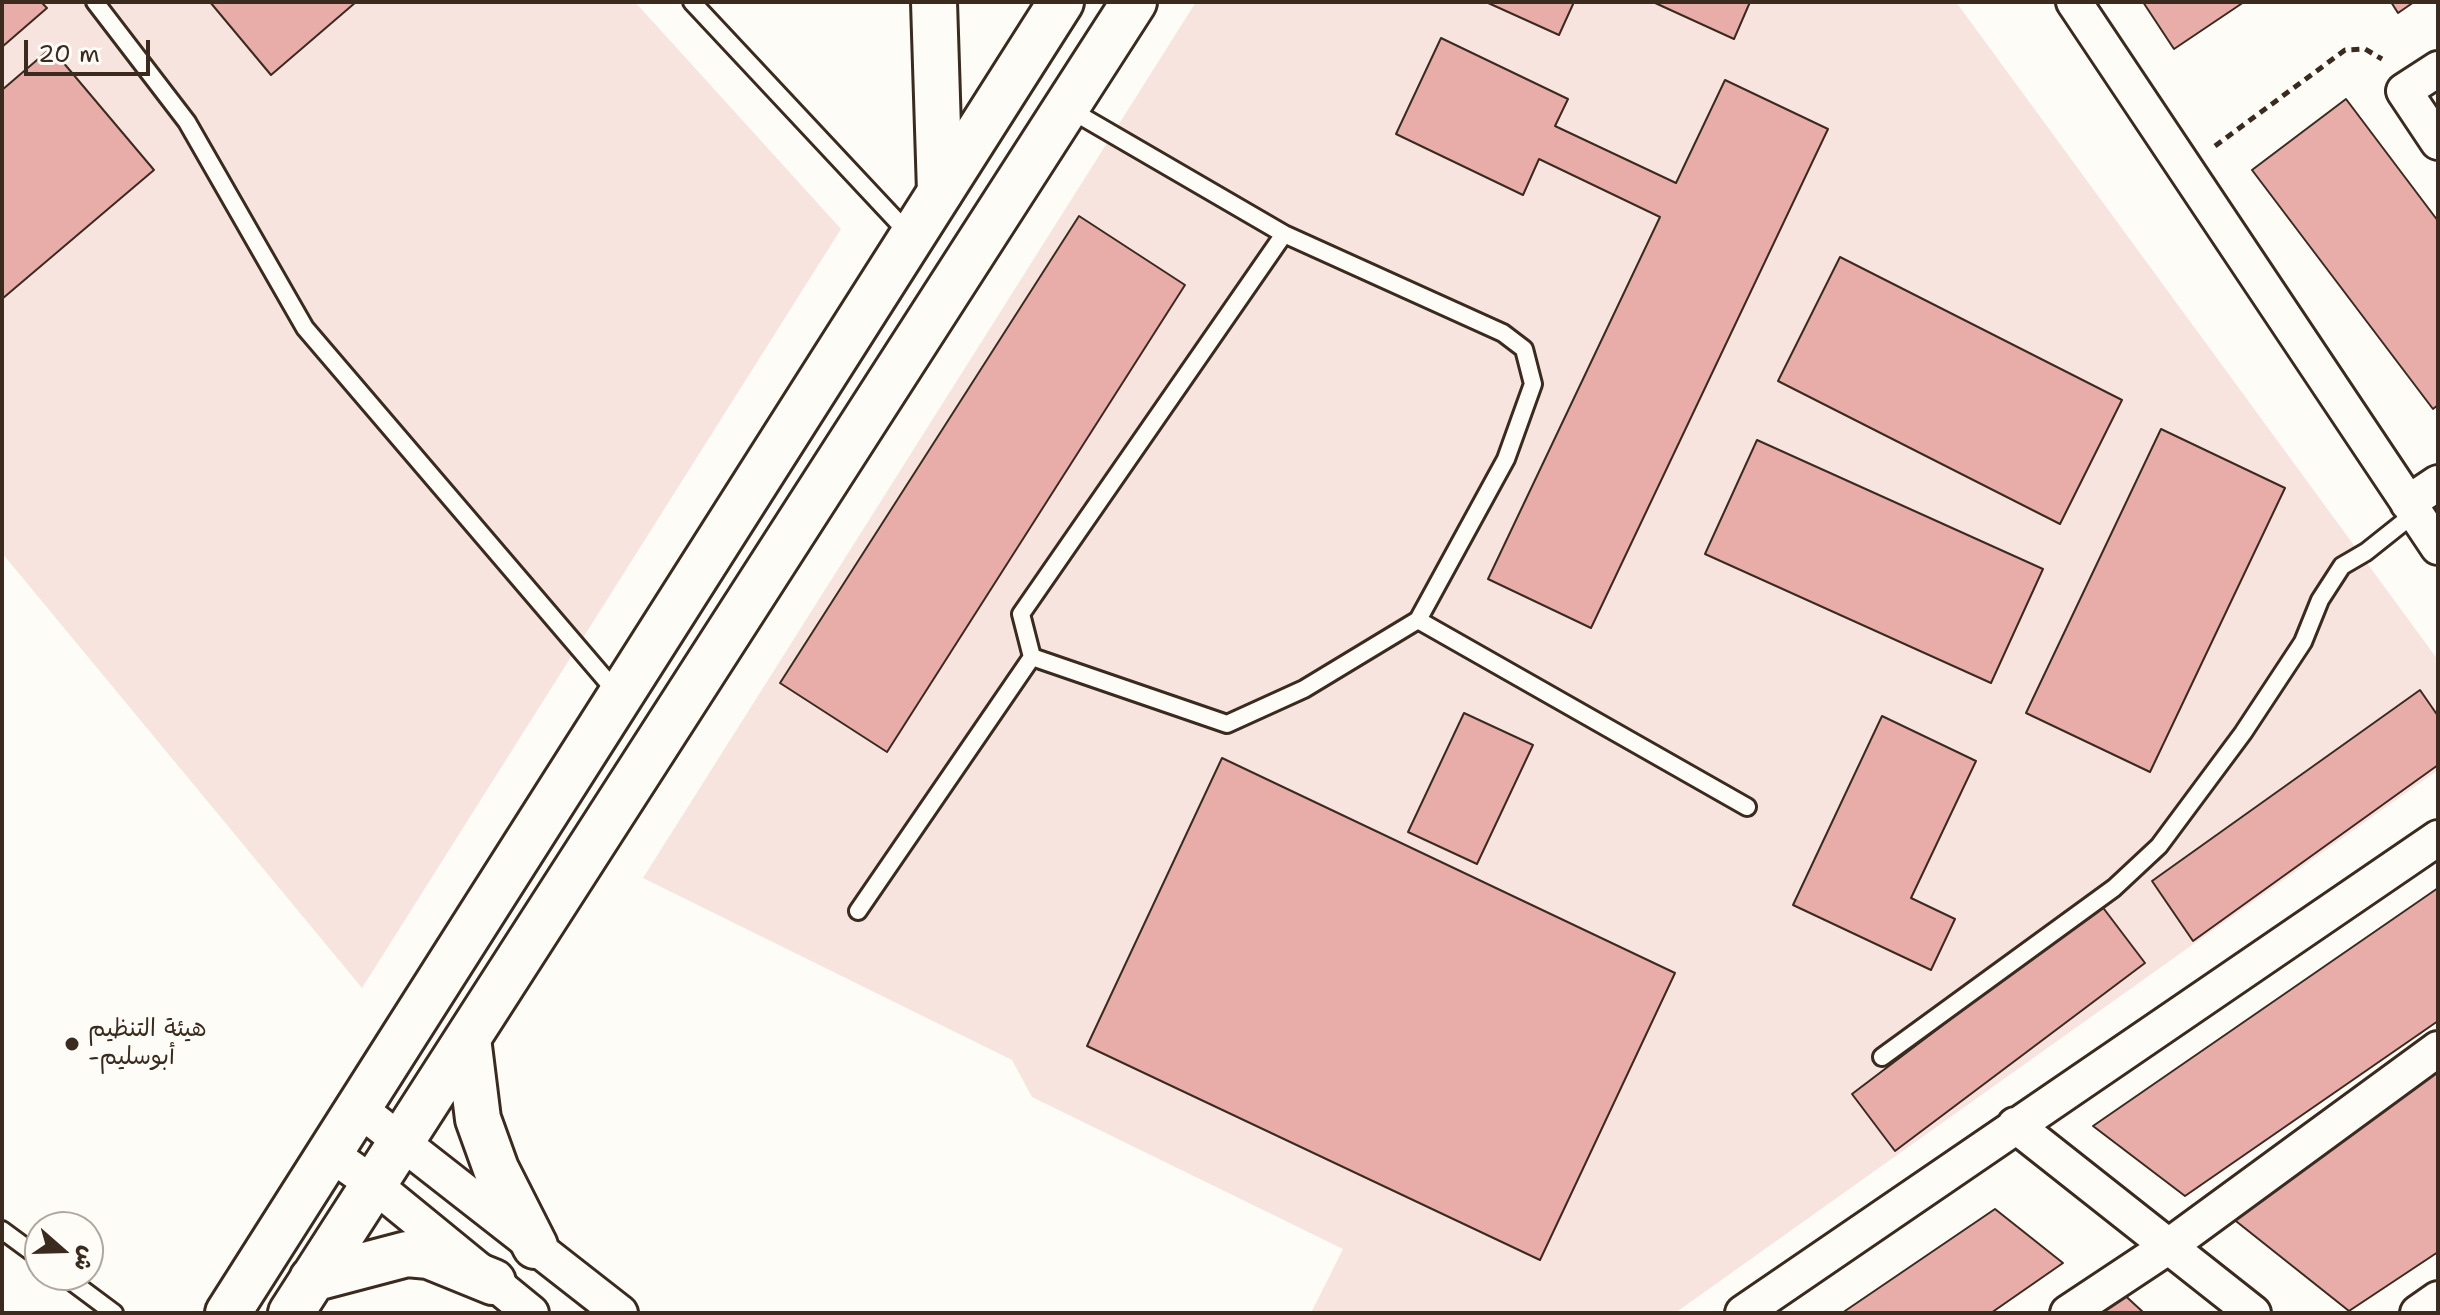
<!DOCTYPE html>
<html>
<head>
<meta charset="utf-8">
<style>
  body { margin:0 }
  #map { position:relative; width:2440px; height:1315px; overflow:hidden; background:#fdfcf7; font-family:"Shantell Sans","Playpen Sans Arabic",sans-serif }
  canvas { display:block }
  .frame { position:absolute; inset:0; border:4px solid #3b2a1e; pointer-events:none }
  .north { position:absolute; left:24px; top:1211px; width:80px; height:80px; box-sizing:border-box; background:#fdfcf7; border:2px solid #afa8a0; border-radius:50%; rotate:110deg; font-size:22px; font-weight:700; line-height:32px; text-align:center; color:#3b2a1e }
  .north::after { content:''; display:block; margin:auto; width:28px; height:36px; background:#3b2a1e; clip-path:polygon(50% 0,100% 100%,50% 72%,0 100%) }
  .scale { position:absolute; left:24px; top:40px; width:126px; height:36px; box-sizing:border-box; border:4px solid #3b2a1e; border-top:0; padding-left:10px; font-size:24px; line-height:28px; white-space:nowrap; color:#3b2a1e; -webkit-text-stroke:6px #fdfcf7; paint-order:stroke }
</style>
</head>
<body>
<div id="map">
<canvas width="2440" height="1315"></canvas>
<div class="frame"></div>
<div class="north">ش</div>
<div class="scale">20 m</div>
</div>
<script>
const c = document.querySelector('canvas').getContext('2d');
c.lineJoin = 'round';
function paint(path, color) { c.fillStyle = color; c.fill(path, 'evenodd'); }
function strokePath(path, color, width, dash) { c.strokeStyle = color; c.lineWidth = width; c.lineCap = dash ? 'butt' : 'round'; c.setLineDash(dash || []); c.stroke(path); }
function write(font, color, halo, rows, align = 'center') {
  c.font = font + ' "Shantell Sans","Playpen Sans Arabic",sans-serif'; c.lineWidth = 7; c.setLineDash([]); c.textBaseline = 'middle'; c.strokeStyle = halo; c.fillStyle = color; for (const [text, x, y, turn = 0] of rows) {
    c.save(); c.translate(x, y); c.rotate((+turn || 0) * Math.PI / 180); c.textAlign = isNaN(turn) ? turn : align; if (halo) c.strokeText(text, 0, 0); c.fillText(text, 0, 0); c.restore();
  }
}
paint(new Path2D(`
  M 2,2 L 635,2 L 841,229 L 362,988 L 2,553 Z
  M 1196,2 L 1956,2 L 2438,660 L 2438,770 L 1675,1313 L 1311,1313 L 1343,1249 L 1032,1097 L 1012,1060 L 643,878 Z`), '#f7e4df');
const building = new Path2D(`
  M 2,2 L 41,2 L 47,8 L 2,47 Z
  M 210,2 L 356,2 L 271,75 Z
  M 1486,2 L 1574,2 L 1559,35 Z
  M 1653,2 L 1750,2 L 1734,39 Z
  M 2143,2 L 2244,2 L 2174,49 Z
  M 2391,2 L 2414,2 L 2398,13 Z
  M 1441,38 L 1568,99 L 1555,126 L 1676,183 L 1725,80 L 1828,129 L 1591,628 L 1488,579 L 1660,217 L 1539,159 L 1523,195 L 1396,134 Z
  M 51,48 L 154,170 L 2,299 L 2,90 Z
  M 2346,99 L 2438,221 L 2438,405 L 2433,409 L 2252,170 Z
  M 1079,216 L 1185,285 L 887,752 L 780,683 Z
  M 1840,257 L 2122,400 L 2060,524 L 1778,381 Z
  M 2161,429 L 2285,488 L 2150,772 L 2026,713 Z
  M 1757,440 L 2043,569 L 1991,683 L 1705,554 Z
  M 2420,690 L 2438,716 L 2438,765 L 2193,941 L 2152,881 Z
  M 1464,713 L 1533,745 L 1477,864 L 1408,832 Z
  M 1882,716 L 1976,761 L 1911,898 L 1955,919 L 1931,970 L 1793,905 Z
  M 1222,758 L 1675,973 L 1540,1260 L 1087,1046 Z
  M 2438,888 L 2438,1021 L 2185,1196 L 2093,1126 Z
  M 2101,905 L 2145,963 L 1895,1151 L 1852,1094 Z
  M 2438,1068 L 2438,1252 L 2349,1311 L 2222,1210 Z
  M 1995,1209 L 2063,1263 L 1991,1313 L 1842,1313 Z
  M 2118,1289 L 2144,1313 L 2082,1313 Z`);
paint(building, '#e8ada8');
strokePath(building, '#3b2a1e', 2);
const lane = new Path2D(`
  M 95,2 L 187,122 L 305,328 L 618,694
  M 692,2 L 910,235
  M 1069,109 L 1284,234 L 1503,333 L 1524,349 L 1533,384 L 1506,459 L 1418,620 L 1304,689 L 1227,724 L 1032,657 L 1021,614 L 1284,234
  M 1418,620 L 1747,807
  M 858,911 L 1032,657
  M 1882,1057 L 2114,888 L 2159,846 L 2243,733 L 2303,642 L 2320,600 L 2342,566 L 2366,552 L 2415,513
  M 2,1230 L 40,1258
  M 63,1275 L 114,1313`);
const street = new Path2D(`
  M 2074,2 L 2438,547
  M 2438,69 L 2404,91 L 2438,142
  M 2408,503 L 2438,483
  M 358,1108 L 620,1313
  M 2015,1125 L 2253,1313
  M 328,1152 L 372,1183 L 531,1313
  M 1743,1313 L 2438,838
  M 2068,1313 L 2169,1246 L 2438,1049
  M 2418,1313 L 2438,1299`);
const secondary = new Path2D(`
  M 934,2 L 940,192`);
const primary = new Path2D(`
  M 468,1038 L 478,1119 L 496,1169 L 535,1246
  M 312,1279 L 407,1254 L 429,1256 L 493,1282
  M 228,1313 L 1061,2
  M 291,1313 L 1134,2`);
strokePath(lane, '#3b2a1e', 22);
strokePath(street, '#3b2a1e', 40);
strokePath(secondary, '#3b2a1e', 50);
strokePath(primary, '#3b2a1e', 50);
strokePath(new Path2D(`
  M 2215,146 L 2345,50 L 2365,49 L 2382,59`), '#3b2a1e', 5, [8, 6]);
strokePath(lane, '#fdfcf7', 16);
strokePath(street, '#fdfcf7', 34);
strokePath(secondary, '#fdfcf7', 44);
strokePath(primary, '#fdfcf7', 44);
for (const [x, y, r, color] of [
  [72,1044,8,"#3b2a1e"]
]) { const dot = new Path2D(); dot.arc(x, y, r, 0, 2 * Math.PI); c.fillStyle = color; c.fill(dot); strokePath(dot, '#fdfcf7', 3); }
write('24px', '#3b2a1e', '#fdfcf7', [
  ["هيئة التنظيم",88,1030],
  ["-أبوسليم",88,1058]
], 'left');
</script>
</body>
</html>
